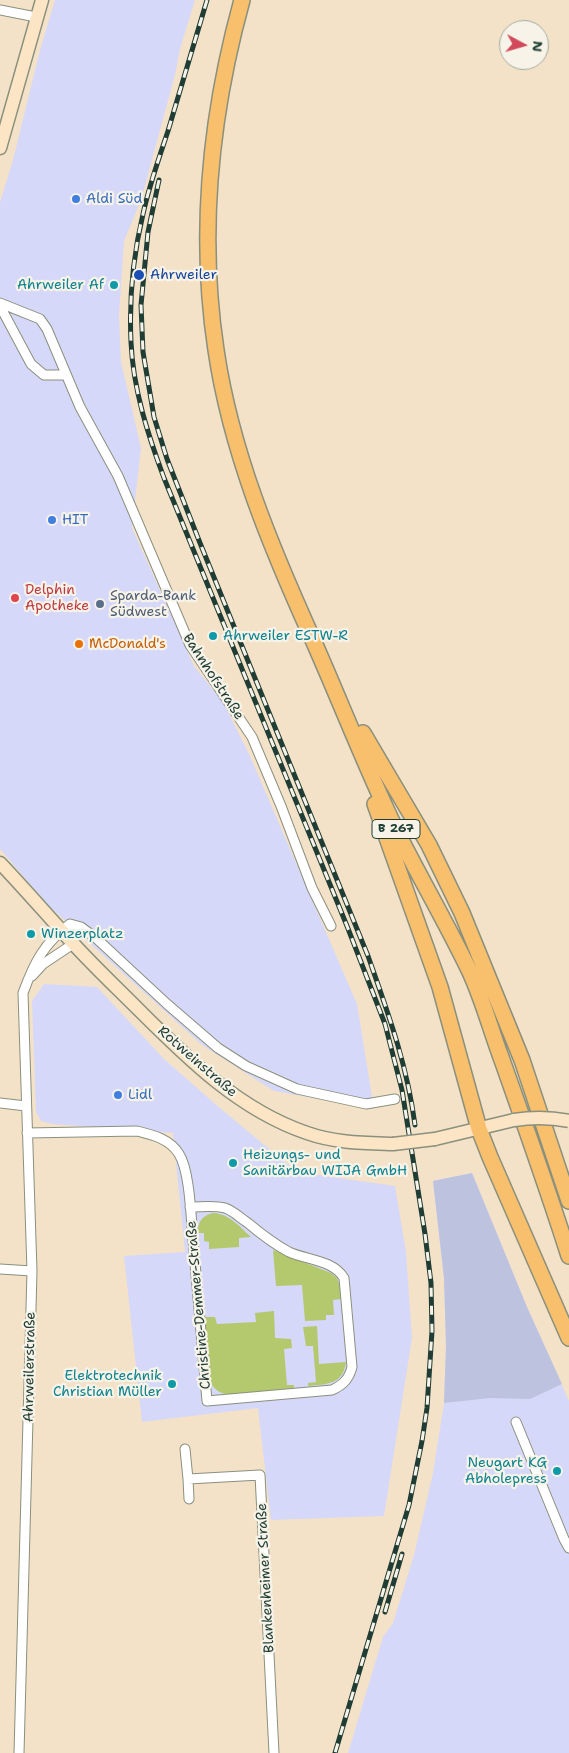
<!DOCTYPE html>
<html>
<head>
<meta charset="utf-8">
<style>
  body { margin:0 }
  #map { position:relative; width:569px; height:1753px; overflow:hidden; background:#f4e2c8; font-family:"Shantell Sans",sans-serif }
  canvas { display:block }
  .north { position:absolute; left:499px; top:20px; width:50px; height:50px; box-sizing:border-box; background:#f7f3e8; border:1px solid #a1aaa0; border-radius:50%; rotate:96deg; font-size:14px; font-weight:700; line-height:20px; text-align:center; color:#1f3d34 }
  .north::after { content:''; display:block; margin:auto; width:18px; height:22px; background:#d1495b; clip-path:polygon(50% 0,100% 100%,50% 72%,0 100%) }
</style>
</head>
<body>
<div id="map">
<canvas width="569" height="1753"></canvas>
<div class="north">N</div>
</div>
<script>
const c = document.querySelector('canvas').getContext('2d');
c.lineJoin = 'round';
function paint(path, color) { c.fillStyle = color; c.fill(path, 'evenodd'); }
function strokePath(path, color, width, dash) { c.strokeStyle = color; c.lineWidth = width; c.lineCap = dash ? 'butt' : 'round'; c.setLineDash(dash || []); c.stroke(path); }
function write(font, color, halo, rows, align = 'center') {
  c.font = font + ' "Shantell Sans",sans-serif'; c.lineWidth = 4.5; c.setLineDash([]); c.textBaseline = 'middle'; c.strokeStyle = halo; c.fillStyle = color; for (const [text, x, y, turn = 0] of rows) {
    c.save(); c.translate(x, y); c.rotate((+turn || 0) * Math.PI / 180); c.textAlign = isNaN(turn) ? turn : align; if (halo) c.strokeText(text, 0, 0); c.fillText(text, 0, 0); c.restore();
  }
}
paint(new Path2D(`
  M 55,0 L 195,0 L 180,49 L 175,75 L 141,200 L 124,241 L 119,315 L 121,362 L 141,448 L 132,528 L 194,666 L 223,702 L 249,754 L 357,1004 L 374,1109 L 274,1091 L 202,1045 L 48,905 L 0,849 L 0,202 L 13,160 L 40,50 Z
  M 44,984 L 97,987 L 164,1059 L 221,1109 L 297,1172 L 395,1186 L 406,1252 L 412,1338 L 384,1516 L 271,1520 L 258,1408 L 142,1422 L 124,1256 L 185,1252 L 173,1133 L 52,1124 L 41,1121 L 36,1112 L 32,1001 Z
  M 472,1173 L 527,1307 L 569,1401 L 569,1753 L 348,1753 L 383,1637 L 393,1623 L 414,1555 L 433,1473 L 444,1403 L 446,1346 L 444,1278 L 433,1181 Z`), '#d5d8f9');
paint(new Path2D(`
  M 472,1173 L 527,1307 L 562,1384 L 530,1399 L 490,1398 L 444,1403 L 446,1346 L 444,1278 L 433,1181 Z`), '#bdc3de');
paint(new Path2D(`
  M 213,1213 C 230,1214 240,1227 251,1237 L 239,1238 L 239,1247 L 209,1249 L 209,1242 L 204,1241 L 204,1233 L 198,1233 C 197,1222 203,1215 213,1213 Z
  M 273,1250 L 331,1273 L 337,1278 L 339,1283 L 341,1299 L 333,1300 L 334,1315 L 326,1315 L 326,1320 L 305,1321 L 302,1285 L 276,1286 Z
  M 274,1311 L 275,1338 L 291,1339 L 292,1348 L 284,1349 L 287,1385 L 294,1385 L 294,1388 L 230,1395 C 222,1394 215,1391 211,1383 C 207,1374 206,1330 205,1317 L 215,1317 L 217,1324 L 256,1322 L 255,1313 Z
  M 317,1326 L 319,1364 L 346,1362 C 343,1385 327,1384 308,1386 L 308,1383 L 316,1382 L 313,1346 L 306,1346 L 303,1327 Z`), '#b4c96d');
const minor = new Path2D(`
  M 0,10 L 36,17
  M 0,303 L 40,319 L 47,329 L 80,407 L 118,476 L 190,645 L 252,737 L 281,806 L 312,888 L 331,926
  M 0,306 L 31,364 L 44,375 L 66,375
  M 32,976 L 43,964 L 73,944
  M 0,1103 L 26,1106
  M 27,1133 L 137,1131 C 153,1135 170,1139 179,1154 C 190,1171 191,1219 193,1240 C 198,1294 202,1347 207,1401 L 332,1390 C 343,1385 349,1379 352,1367 L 344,1278 C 333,1260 307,1260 289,1252 C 274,1244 261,1234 248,1223 C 240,1218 234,1211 225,1208 C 214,1205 202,1207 190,1207
  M 0,1269 L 32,1271
  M 516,1422 L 564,1539 L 569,1548
  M 185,1449 L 188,1479 L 260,1475 L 274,1753
  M 188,1479 L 189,1499
  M 19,1753 L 32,1271 L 23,993 C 34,963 44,943 70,924 L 81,927 L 97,939 L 167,1004 L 218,1048 L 246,1066 L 297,1089 L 366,1104 L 395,1099`);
const secondary = new Path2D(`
  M 0,148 L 42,0
  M 0,863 C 21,885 41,908 61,930 C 85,958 112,983 138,1009 C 187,1058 239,1110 307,1133 C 335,1143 364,1143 393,1144
  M 435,1139 L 514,1120`);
const primary = new Path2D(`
  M 242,0 C 210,116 198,231 216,350 C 231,452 271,547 313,640 C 341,703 366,768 396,830 C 420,878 447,924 470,972 C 483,1000 491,1031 502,1060 C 525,1125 548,1190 569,1256
  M 363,733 L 429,845 L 462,913 L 522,1060 L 569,1201
  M 375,804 L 440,987 L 479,1129 L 490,1157 L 569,1338`);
strokePath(minor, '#8a907e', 11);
strokePath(secondary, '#8a907e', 15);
strokePath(primary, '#8a907e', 18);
strokePath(minor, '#fff', 9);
strokePath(secondary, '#fce5c4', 12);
strokePath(primary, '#f8bf6c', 15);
const rail = new Path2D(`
  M 207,0 C 194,44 181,87 168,131 C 159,158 149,186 143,214 C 133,256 129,300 131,342 C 133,389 148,435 164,478 L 347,926 L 385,1024 L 402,1090 L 425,1234 L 431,1283 L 432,1331 L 427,1408 L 422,1441 L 409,1505 L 335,1753
  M 159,180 L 148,232 L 141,305 L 143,352 L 154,417 L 167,459 L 200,543 L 368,956 C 388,1013 407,1064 415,1125
  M 385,1612 L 402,1554`);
strokePath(rail, '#1f3d34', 5);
strokePath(rail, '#f7f3e8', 3, [9]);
const secondaryBridge = new Path2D(`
  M 514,1120 C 533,1117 550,1117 569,1121
  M 393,1144 L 435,1139`);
strokePath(secondaryBridge, '#8a907e', 15, []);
strokePath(secondaryBridge, '#fce5c4', 12);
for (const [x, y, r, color] of [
  [76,199,5,"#3f7fe0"],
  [139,275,6,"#1a4fb4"],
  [114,285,5,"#0f9aa8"],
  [52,520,5,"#3f7fe0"],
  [15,598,5,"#e0444e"],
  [100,604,5,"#5c6f8a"],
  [213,636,5,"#0f9aa8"],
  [79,644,5,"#e8710a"],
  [31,934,5,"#0f9aa8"],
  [118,1095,5,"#3f7fe0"],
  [233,1163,5,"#0f9aa8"],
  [172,1384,5,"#0f9aa8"],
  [557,1471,5,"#0f9aa8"]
]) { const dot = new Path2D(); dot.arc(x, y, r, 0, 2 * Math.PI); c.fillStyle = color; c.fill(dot); strokePath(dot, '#f7f3e8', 2); }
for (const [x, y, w] of [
  [396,829,48]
]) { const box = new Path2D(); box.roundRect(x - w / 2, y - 9.5, w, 19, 4); c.fillStyle = '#f7f3e8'; c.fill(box); strokePath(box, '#1f3d34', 1); }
write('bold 12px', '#1f3d34', null, [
  ["B 267",396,829]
]);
write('14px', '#366cbe', '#f7f3e8', [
  ["Aldi Süd",86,199],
  ["HIT",62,520],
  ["Lidl",128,1095]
], 'left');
write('14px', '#164399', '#f7f3e8', [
  ["Ahrweiler",150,275]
], 'left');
write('14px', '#0d838f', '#f7f3e8', [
  ["Ahrweiler Af",104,285],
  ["Ahrweiler ESTW-R",223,636,"left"],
  ["Winzerplatz",41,934,"left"],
  ["Heizungs- und",243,1155,"left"],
  ["Sanitärbau WIJA GmbH",243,1171,"left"],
  ["Elektrotechnik",162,1376],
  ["Christian Müller",162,1392],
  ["Neugart KG",547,1463],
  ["Abholepress",547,1479]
], 'right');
write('14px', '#be3a42', '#f7f3e8', [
  ["Delphin",25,590],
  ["Apotheke",25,606]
], 'left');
write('14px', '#4e5e75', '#f7f3e8', [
  ["Sparda-Bank",110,596],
  ["Südwest",110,612]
], 'left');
write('14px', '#c56008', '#f7f3e8', [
  ["McDonald's",89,644]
], 'left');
write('14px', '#1f3d34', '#f7f3e8', [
  ["Bahnhofstraße",213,677,57],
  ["Rotweinstraße",197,1062,41],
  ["Christine-Demmer-Straße",199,1305,-95],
  ["Ahrweilerstraße",30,1367,-89],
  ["Blankenheimer Straße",266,1578,-93]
]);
</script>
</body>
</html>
